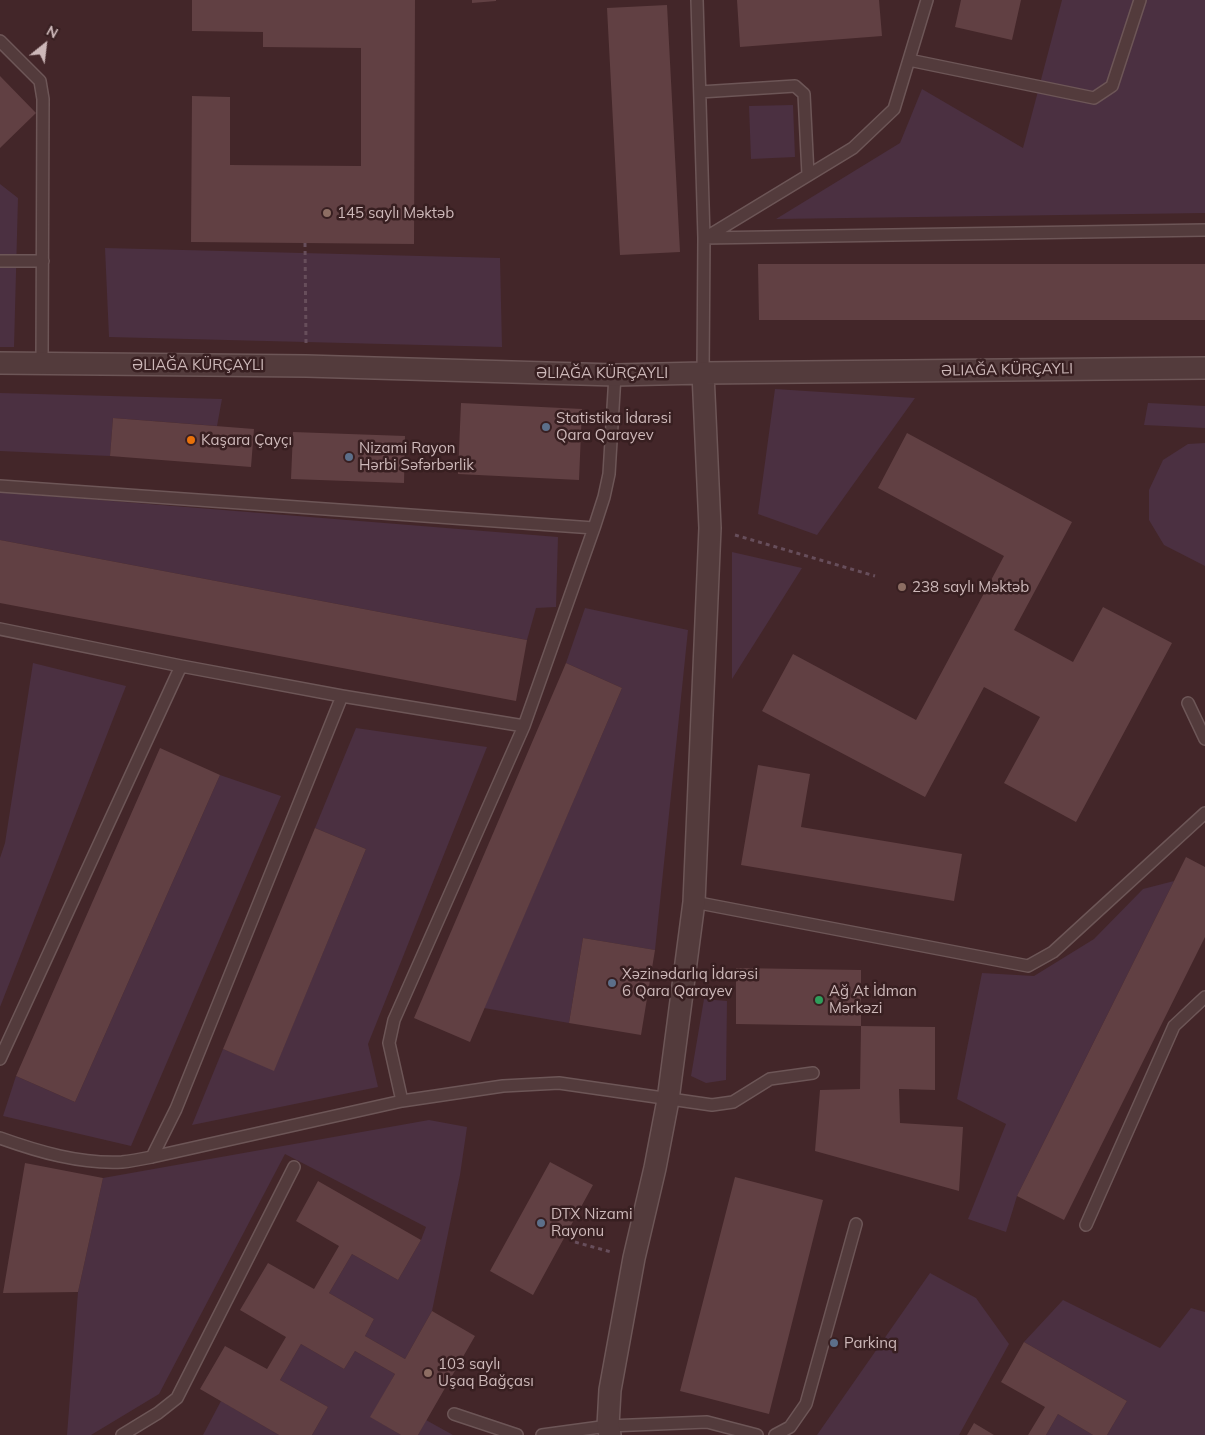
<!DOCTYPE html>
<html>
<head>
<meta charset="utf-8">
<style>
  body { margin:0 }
  #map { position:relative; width:1205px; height:1435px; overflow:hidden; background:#432629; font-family:Mulish,sans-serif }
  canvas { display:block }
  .north { position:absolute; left:20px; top:20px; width:50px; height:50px; -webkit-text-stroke:4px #381f21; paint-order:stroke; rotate:29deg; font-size:14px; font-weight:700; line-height:20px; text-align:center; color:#cdb8b9 }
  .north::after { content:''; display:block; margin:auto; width:18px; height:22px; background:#cdb8b9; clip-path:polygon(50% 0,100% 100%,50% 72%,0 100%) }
</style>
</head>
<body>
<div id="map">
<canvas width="1205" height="1435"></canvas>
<div class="north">N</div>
</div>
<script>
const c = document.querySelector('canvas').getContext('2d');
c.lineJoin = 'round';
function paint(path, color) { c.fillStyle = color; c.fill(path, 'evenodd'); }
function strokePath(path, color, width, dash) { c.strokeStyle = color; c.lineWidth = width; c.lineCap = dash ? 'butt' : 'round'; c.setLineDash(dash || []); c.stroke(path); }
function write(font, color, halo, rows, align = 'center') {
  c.font = font + ' Mulish,sans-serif'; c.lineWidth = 5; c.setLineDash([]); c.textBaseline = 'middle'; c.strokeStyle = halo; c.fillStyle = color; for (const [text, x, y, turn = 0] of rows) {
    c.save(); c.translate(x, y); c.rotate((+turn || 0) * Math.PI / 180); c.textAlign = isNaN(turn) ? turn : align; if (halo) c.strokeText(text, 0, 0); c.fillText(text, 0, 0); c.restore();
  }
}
paint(new Path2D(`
  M 1062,0 L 1205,0 L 1205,213 L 776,219 L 900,143 L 922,89 L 1023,148 Z
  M 793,105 L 795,157 L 751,159 L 749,106 Z
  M 0,184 L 18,198 L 14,347 L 0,347 Z
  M 105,248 L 500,258 L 502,347 L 109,337 Z
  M 775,389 L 915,398 L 817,535 L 758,514 Z
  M 0,393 L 222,399 L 217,426 L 113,418 L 110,456 L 0,451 Z
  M 1148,403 L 1205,406 L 1205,428 L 1144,425 Z
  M 1205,443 L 1205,566 L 1164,545 L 1149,520 L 1149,490 L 1163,460 L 1188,444 Z
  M 0,492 L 558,537 L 556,607 L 536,608 L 527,640 L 0,540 Z
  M 732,552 L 802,568 L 732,679 Z
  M 585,608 L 688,630 L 655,950 L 583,938 L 569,1023 L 484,1008 L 622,688 L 566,663 Z
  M 33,663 L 126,686 L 0,1007 L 0,858 L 5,843 Z
  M 356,728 L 487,747 L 368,1044 L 378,1087 L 192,1125 L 223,1049 L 274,1070 L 366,849 L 315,828 Z
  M 220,775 L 281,796 L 131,1146 L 3,1116 L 16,1076 L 75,1102 Z
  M 1174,881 L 1017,1196 L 1006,1232 L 968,1219 L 1006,1124 L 957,1099 L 982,973 L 1034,976 L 1094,939 L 1143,889 Z
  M 704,999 L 727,1001 L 726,1080 L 706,1083 L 691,1076 Z
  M 429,1120 L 467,1127 L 460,1175 L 432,1311 L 405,1359 L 365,1336 L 374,1319 L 329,1293 L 352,1254 L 398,1280 L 421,1240 L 426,1227 L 285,1154 L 159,1394 L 91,1435 L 67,1435 L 78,1292 L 103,1178 Z
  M 930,1273 L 976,1298 L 1009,1344 L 959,1435 L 817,1435 Z
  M 1063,1300 L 1160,1348 L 1191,1308 L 1205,1312 L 1205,1435 L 1107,1435 L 1127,1401 L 1024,1342 Z
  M 301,1344 L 344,1369 L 355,1351 L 395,1374 L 371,1417 L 401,1435 L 312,1435 L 328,1407 L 280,1380 Z
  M 221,1401 L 279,1435 L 203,1435 Z
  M 1058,1414 L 1093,1435 L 1046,1435 Z
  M 426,1420 L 453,1435 L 418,1435 Z`), '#4b3041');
paint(new Path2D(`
  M 192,0 L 415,0 L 414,244 L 191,242 L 192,96 L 230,97 L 230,165 L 361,166 L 361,48 L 263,47 L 263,32 L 192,31 Z
  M 472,0 L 496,0 L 496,1 L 472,3 Z
  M 737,0 L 879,0 L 882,36 L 740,47 Z
  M 961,0 L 1021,0 L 1012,40 L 955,27 Z
  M 667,5 L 680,252 L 620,255 L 607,8 Z
  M 0,76 L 36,113 L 0,148 Z
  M 758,264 L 1205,264 L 1205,320 L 759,320 Z
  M 461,403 L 582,409 L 579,480 L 458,474 Z
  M 113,418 L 254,429 L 251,467 L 110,456 Z
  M 293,432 L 405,436 L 404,483 L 291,479 Z
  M 907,433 L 1072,522 L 1014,630 L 1073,662 L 1103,607 L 1172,643 L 1076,822 L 1004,783 L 1040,717 L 984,687 L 925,797 L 762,711 L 793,654 L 916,720 L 1004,556 L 878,488 Z
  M 0,540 L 527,640 L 516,701 L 0,603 Z
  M 566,663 L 622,688 L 470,1042 L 414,1018 Z
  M 160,748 L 220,775 L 75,1102 L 16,1076 Z
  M 758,765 L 810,774 L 801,827 L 962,854 L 954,901 L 741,865 Z
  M 315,828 L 366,849 L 274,1071 L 223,1049 Z
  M 1186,857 L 1205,867 L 1205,937 L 1064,1220 L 1017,1196 Z
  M 583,938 L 655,950 L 641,1035 L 569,1023 Z
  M 736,968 L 861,970 L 861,1026 L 935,1027 L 935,1090 L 899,1089 L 900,1123 L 963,1127 L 959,1191 L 815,1151 L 820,1090 L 860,1089 L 861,1026 L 736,1024 Z
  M 550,1162 L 593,1185 L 533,1295 L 490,1271 Z
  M 25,1163 L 103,1178 L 78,1292 L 3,1293 Z
  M 735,1177 L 823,1200 L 769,1414 L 680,1391 Z
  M 318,1181 L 421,1240 L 398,1280 L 352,1254 L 329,1293 L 374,1319 L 365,1336 L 405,1359 L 432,1311 L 475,1336 L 418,1435 L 401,1435 L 370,1417 L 395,1374 L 355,1351 L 344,1369 L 301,1344 L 280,1380 L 328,1407 L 312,1435 L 279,1435 L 200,1389 L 225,1346 L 267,1369 L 286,1337 L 240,1310 L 268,1263 L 314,1289 L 339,1246 L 296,1221 Z
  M 1024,1342 L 1127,1401 L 1107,1435 L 1093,1435 L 1058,1414 L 1046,1435 L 1028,1435 L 1045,1407 L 1001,1382 Z
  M 974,1423 L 994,1435 L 967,1435 Z`), '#614043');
const lane = new Path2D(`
  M 697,0 L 704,238 L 703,373
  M 0,41 L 40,81 L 43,99 L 42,364
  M 909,60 L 1094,98 L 1112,86 L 1140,0
  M 700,92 L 795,86 L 804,94 L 808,175
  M 704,238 L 1205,230
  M 705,238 L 853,148 L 894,109 L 927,0
  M 0,261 L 43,261
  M 0,486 L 594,528
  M 0,629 L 181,666 L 342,696 L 524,726
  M 1188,703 L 1205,739
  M 694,902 L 1028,966 L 1053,952 L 1205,813
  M 0,1059 L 181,666
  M 402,1101 L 389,1043 L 394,1020 L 524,726 L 594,528 L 604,497 L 609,474 L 615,375
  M 0,1138 C 39,1152 80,1164 122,1162 C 132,1161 142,1159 152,1157 L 402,1101 L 503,1086 L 559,1083 L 712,1105 L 733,1102 L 770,1079 L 813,1073
  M 152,1157 L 176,1109 L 342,696
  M 1086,1225 L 1174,1026 L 1205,997
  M 454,1414 L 517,1435
  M 122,1435 L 158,1413 L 177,1398 L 294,1167
  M 542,1435 L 608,1426 L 707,1422 L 757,1435
  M 775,1435 L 790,1427 L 806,1404 L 856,1224`);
const street = new Path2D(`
  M 0,363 L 306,366 L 615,375 L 703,373 L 1205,368
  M 610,1435 L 608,1426 L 610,1390 L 634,1258 L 655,1168 L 668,1100 L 694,902 L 710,528 L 703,373`);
strokePath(lane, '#6d5657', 14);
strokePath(street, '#6d5657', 24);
strokePath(new Path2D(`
  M 305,243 L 306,343
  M 735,535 L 875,576
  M 575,1242 L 611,1252`), '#674e5b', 3, [4, 4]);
strokePath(lane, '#533b3c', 11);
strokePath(street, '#533b3c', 21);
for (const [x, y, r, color] of [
  [327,213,5,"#8d6e63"],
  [546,427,5,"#5c6f8a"],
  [191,440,5,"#e8710a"],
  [349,457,5,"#5c6f8a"],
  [902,587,5,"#8d6e63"],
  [612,983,5,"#5c6f8a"],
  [819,1000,5,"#2e9e5b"],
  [541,1223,5,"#5c6f8a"],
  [834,1343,5,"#5c6f8a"],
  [428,1373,5,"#8d6e63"]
]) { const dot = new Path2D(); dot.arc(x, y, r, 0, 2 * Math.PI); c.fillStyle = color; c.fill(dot); strokePath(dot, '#381f21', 2); }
write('15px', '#cdb8b9', '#381f21', [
  ["145 saylı Məktəb",337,213],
  ["Statistika İdarəsi",556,418],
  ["Qara Qarayev",556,435],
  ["Kaşara Çayçı",201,440],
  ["Nizami Rayon",359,448],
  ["Hərbi Səfərbərlik",359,465],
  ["238 saylı Məktəb",912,587],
  ["Xəzinədarlıq İdarəsi",622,974],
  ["6 Qara Qarayev",622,991],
  ["Ağ At İdman",829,991],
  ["Mərkəzi",829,1008],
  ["DTX Nizami",551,1214],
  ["Rayonu",551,1231],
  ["Parkinq",844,1343],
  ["103 saylı",438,1364],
  ["Uşaq Bağçası",438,1381]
], 'left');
write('15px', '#cdb8b9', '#381f21', [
  ["ƏLIAĞA KÜRÇAYLI",198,365],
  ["ƏLIAĞA KÜRÇAYLI",1007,370,-1],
  ["ƏLIAĞA KÜRÇAYLI",602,373]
]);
</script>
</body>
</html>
